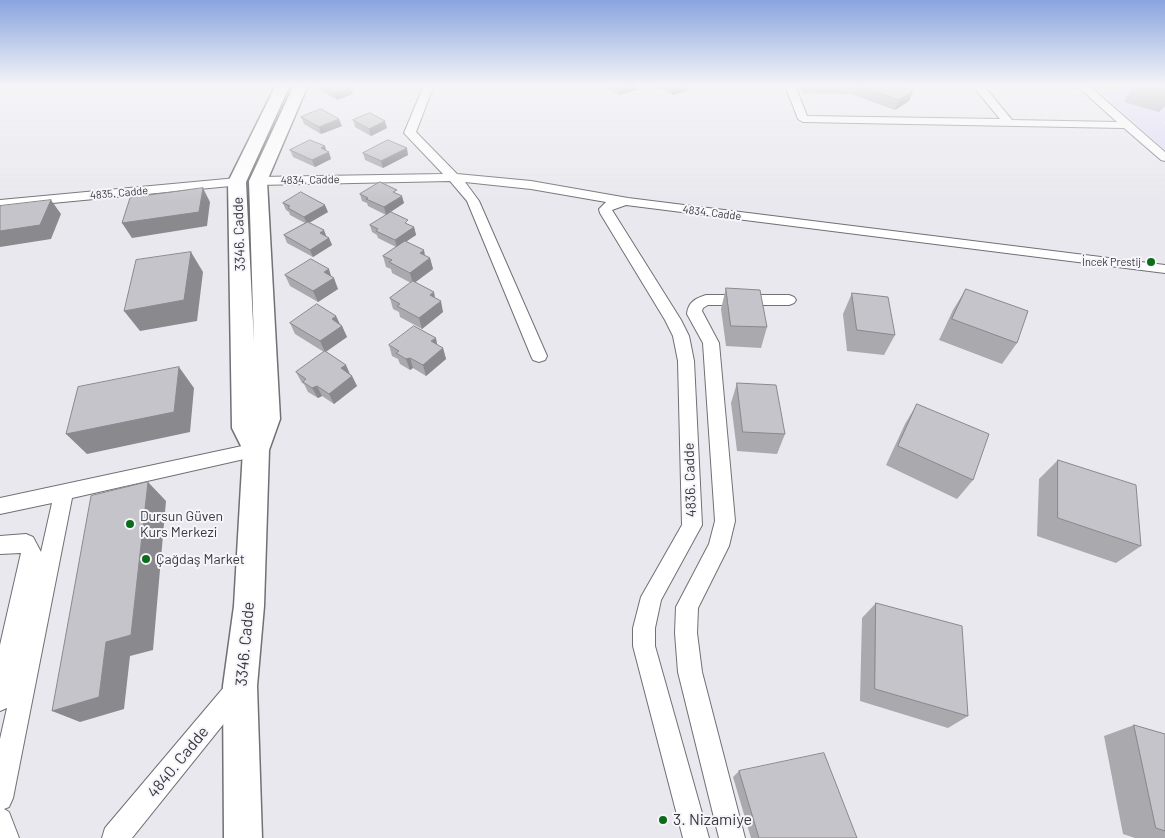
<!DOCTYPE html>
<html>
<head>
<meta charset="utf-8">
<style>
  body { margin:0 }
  canvas { display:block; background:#e9e8ee }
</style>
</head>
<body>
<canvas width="1165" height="838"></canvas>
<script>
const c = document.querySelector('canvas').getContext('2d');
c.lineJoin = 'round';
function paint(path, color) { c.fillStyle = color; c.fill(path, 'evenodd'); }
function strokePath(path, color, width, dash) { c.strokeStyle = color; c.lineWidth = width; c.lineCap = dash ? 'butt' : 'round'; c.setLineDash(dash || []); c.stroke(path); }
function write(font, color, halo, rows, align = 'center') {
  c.font = font + ' Barlow,sans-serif'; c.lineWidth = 4; c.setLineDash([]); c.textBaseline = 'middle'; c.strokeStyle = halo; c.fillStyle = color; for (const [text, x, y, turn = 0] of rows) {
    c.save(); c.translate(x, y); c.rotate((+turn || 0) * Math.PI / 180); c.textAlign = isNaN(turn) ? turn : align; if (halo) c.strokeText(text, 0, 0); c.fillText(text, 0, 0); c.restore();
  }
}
paint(new Path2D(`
  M 1093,85 L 1165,85 L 1165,121 L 1163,121 L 1165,126 L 1165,150 Z`), '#ddd7f7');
const street = new Path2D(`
  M 424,85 L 434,85 L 416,132 L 457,174 L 531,181 L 628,198 L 1165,265 L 1165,273 L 626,205 L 612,210 L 681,320 L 689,336 L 694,361 L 702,525 L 661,600 L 655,628 L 655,646 L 709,838 L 683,838 L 633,646 L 633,628 L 641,597 L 682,525 L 678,361 L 673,336 L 665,320 L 600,213 L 599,209 L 606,202 L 531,189 L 465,182 L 479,201 L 547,356 L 545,360 L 539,362 L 533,360 L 531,356 L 467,201 L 450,181 L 258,185 L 252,181 L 258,177 L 443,174 L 404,133 Z
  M 785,85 L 795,85 L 807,116 L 1000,119 L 972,85 L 983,85 L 1012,120 L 1117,122 L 1076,85 L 1088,85 L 1165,152 L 1165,161 L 1161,160 L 1124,128 L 803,122 L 798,119 Z
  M 237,178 L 241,179 L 243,182 L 241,185 L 0,208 L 0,200 Z
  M 706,295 L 789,295 L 794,297 L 796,300 L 794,303 L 789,305 L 708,305 L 703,308 L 702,311 L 719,343 L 735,521 L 729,546 L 698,608 L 697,633 L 702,672 L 745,838 L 719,838 L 678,672 L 675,633 L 676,607 L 709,544 L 715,521 L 703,343 L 687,314 C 688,302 696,298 706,295 Z
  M 256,443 L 262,445 L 265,450 L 262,455 L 72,498 L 13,798 L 9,807 L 4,809 L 9,812 L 19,838 L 0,838 L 0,739 L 7,708 L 0,711 L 0,645 L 21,553 L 0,554 L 0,536 L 26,534 L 33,537 L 41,552 L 52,503 L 0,514 L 0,498 Z
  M 238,676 L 246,680 L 250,688 L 246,696 L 132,838 L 102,838 L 105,828 L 230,680 Z`);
const secondary = new Path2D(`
  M 276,85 L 290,85 L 246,182 L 254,343 L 249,181 L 294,85 L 308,85 L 267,181 L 280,419 L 269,450 L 264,606 L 257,686 L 262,838 L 224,838 L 223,686 L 234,606 L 243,450 L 232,428 L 228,182 Z`);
strokePath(street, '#707075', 2);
strokePath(secondary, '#707075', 3);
paint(street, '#fff');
paint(secondary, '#fff');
paint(new Path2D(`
  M 319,85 L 348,85 L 353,94 L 337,100 L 321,91 Z
  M 604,85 L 637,85 L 637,90 L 619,95 Z
  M 656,85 L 687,85 L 687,91 L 672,95 Z
  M 800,85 L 897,85 L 913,91 L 909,101 L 895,110 L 851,94 L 802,93 Z
  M 1134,85 L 1165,85 L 1165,106 L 1159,112 L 1124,102 Z
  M 301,117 L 342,126 L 321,134 L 304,124 Z
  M 353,120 L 387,128 L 371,136 L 355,127 Z
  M 290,150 L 326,150 L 331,159 L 315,167 L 293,157 Z
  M 363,153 L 408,155 L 383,168 L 365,160 Z
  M 360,194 L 398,194 L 404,203 L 386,215 L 368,206 L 367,203 L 362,201 Z
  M 283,203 L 328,212 L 309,223 L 329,238 L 332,245 L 313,257 L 287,243 L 284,235 L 305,223 L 290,215 L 289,212 L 286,210 Z
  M 370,225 L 414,227 L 416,235 L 406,241 L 425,256 L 430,258 L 433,269 L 415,282 L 435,298 L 443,312 L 422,329 L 400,317 L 399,312 L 393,309 L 390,298 L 411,283 L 392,273 L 391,269 L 386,267 L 383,256 L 396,247 L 378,238 L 377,235 L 372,232 Z
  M 285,275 L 331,276 L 338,289 L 318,302 L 290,286 Z
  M 726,288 L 767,327 L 761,348 L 726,346 L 721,309 Z
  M 966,289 L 1017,343 L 1002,364 L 939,340 L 953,310 Z
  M 852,293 L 895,335 L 884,355 L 847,351 L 843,314 Z
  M 336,316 L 340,324 L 342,326 L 347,337 L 326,352 L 346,365 L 350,374 L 352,376 L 357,386 L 334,404 L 322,396 L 318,398 L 308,392 L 304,384 L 302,383 L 296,372 L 324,352 L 295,334 L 290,323 Z
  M 389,345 L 437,345 L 443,348 L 446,359 L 426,376 L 413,368 L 410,370 L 400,364 L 398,359 L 392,356 Z
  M 737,383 L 785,434 L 777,454 L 737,451 L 731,403 Z
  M 917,404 L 973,480 L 957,499 L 886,465 L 905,424 Z
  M 1058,460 L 1141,546 L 1116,563 L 1037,536 L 1039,479 Z
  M 876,603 L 968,716 L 948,728 L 860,701 L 862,618 Z
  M 1134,725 L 1165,734 L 1165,838 L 1135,838 L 1123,834 L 1104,736 Z
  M 739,771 L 857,838 L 751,838 L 733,777 Z`), '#a9a9ae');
paint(new Path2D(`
  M 631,85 L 637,85 L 637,90 L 619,95 L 620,89 Z
  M 683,85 L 687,85 L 687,91 L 672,95 L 672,89 Z
  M 351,87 L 353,94 L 337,100 L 335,93 Z
  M 913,91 L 909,101 L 895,110 L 899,100 Z
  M 339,119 L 342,126 L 321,134 L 319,127 Z
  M 385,121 L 387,128 L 371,136 L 369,129 Z
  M 325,146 L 327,153 L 329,152 L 331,159 L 315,167 L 312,160 L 321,148 Z
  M 407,148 L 408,155 L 383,168 L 381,161 Z
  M 203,188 L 210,202 L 207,226 L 132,238 L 122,223 Z
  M 402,196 L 404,203 L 386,215 L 384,207 Z
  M 51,200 L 61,214 L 51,239 L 0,247 L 0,231 Z
  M 325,205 L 328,212 L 307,224 L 304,217 Z
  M 414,227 L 416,235 L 397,248 L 395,240 Z
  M 324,230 L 327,238 L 320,233 Z
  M 329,238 L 332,245 L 313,257 L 310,250 Z
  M 424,250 L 426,261 L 430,258 L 433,269 L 413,284 L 410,273 L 420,253 Z
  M 191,252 L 203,272 L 197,321 L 140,331 L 124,311 Z
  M 329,269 L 332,279 L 334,278 L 338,289 L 318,302 L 313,291 L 324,272 Z
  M 434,292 L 436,303 L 430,295 Z
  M 441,301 L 443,312 L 422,329 L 419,318 Z
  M 336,316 L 341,327 L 342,326 L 347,337 L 325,352 L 320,341 L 332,319 Z
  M 436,338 L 438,349 L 431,341 Z
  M 443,348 L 446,359 L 426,376 L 423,365 Z
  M 410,358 L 413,368 L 410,370 L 406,359 Z
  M 346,365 L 350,375 L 341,368 Z
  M 179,367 L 194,388 L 190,432 L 87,454 L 66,434 Z
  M 352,376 L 357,386 L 334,404 L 329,394 Z
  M 317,386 L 322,396 L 318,398 L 312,388 Z
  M 148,482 L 166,501 L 153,650 L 130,656 L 124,709 L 80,722 L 52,711 Z`), '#8a898d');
const building = new Path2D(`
  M 321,85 L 348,85 L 351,87 L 335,93 Z
  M 615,85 L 631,85 L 620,89 Z
  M 667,85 L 683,85 L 672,89 Z
  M 859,85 L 897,85 L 913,91 L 899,100 Z
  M 321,109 L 339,119 L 319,127 L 301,117 Z
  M 370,113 L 385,121 L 369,129 L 353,120 Z
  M 310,140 L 325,146 L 321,148 L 329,152 L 312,160 L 290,150 Z
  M 388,140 L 407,148 L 381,161 L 363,153 Z
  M 380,182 L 397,190 L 393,192 L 402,196 L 384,207 L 366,199 L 368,198 L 360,194 Z
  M 203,188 L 199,212 L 122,223 L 130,198 Z
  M 301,192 L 325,205 L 304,217 L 288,208 L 290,206 L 283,203 Z
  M 51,200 L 40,225 L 0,231 L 0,206 Z
  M 391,212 L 408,220 L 405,223 L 414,227 L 395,240 L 376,231 L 378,229 L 370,225 Z
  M 308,222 L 324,230 L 320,233 L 329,238 L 310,250 L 284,235 Z
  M 405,241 L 424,250 L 420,253 L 430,258 L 410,273 L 389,262 L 392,260 L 383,256 Z
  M 191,252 L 184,300 L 124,311 L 136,260 Z
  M 311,259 L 329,269 L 324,272 L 334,278 L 313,291 L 285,275 Z
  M 413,281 L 434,292 L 430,295 L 441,301 L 419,318 L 397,306 L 400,304 L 390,298 Z
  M 726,288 L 760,290 L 767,327 L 731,326 Z
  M 966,289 L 1028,311 L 1017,343 L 952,319 Z
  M 852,293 L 888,297 L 895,335 L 857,330 Z
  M 317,304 L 336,316 L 332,319 L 342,326 L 320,341 L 290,323 Z
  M 414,326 L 436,338 L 431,341 L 443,348 L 423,365 L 410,358 L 406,359 L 396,353 L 399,351 L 389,345 Z
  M 325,351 L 346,365 L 341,368 L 352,376 L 329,394 L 317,386 L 312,388 L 303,382 L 306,379 L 296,372 Z
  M 179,367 L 174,412 L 66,434 L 78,387 Z
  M 737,383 L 776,385 L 785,434 L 743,432 Z
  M 917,404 L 989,434 L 973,480 L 898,446 Z
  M 1058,460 L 1136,485 L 1141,546 L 1058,518 Z
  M 148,482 L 131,635 L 106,642 L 99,697 L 52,711 L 91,496 Z
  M 876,603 L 962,626 L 968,716 L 875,689 Z
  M 1134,725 L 1165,734 L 1165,831 L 1156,828 Z
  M 824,753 L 857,838 L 759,838 L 739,771 Z`);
paint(building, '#c5c4ca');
strokePath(building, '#8a898d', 1);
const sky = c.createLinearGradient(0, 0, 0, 203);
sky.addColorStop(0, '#89a4df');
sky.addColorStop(0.42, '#f5f5f7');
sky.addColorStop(1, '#f5f5f700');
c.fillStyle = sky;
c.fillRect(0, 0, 1165, 203);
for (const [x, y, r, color] of [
  [1151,262,5,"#0b6c19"],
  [130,524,5,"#0b6c19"],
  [146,559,5,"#0b6c19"],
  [663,820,5,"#0b6c19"]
]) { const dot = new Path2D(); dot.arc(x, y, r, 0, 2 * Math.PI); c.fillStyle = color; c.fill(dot); strokePath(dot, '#f6f5fb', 2); }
write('11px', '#3a3a3c', '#f6f5fb', [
  ["4834. Cadde",310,180,-1],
  ["4835. Cadde",119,193,-5],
  ["4834. Cadde",712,213,7]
]);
write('11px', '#3a3a3c', '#f6f5fb', [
  ["İncek Prestij",1141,262]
], 'right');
write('14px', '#3a3a3c', '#f6f5fb', [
  ["3346. Cadde",239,234,-92],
  ["4836. Cadde",690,480,-92]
]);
write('14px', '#3a3a3c', '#f6f5fb', [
  ["Dursun Güven",140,516],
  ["Kurs Merkezi",140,532],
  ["Çağdaş Market",156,559]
], 'left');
write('16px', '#3a3a3c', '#f6f5fb', [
  ["3346. Cadde",245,644,-85],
  ["4840. Cadde",178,762,-51]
]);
write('16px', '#3a3a3c', '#f6f5fb', [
  ["3. Nizamiye",673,820]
], 'left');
</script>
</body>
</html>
